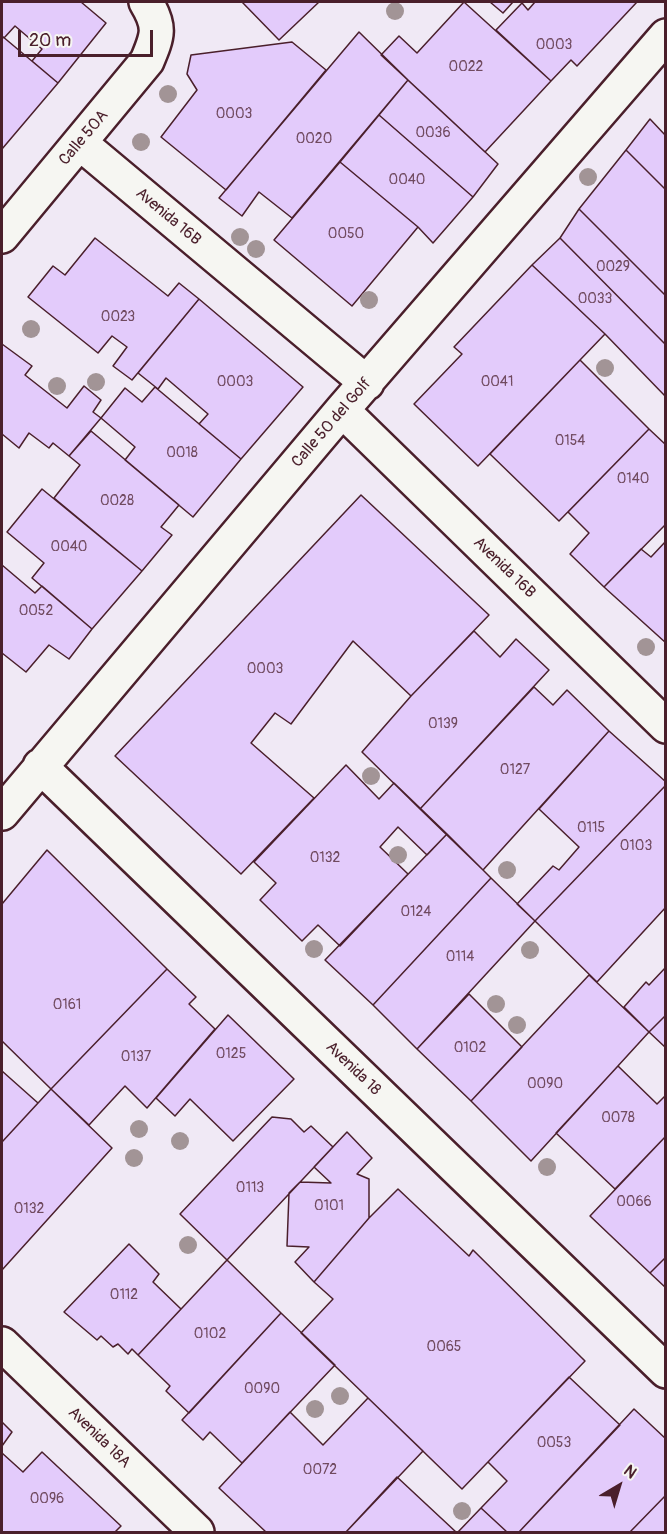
<!DOCTYPE html>
<html>
<head>
<meta charset="utf-8">
<style>
  body { margin:0 }
  #map { position:relative; width:667px; height:1534px; overflow:hidden; background:#f0e9f5; font-family:Pangolin,sans-serif }
  canvas { display:block }
  .frame { position:absolute; inset:0; border:3px solid #4a1f2b; pointer-events:none }
  .north { position:absolute; left:589px; top:1456px; width:60px; height:60px; -webkit-text-stroke:4px #f6f6f2; paint-order:stroke; rotate:38deg; font-size:16px; font-weight:700; line-height:24px; text-align:center; color:#4a1f2b }
  .north::after { content:''; display:block; margin:auto; width:21px; height:27px; background:#4a1f2b; clip-path:polygon(50% 0,100% 100%,50% 72%,0 100%) }
  .scale { position:absolute; left:18px; top:30px; width:135px; height:27px; box-sizing:border-box; border:3px solid #4a1f2b; border-top:0; padding-left:8px; font-size:18px; line-height:21px; white-space:nowrap; color:#4a1f2b; -webkit-text-stroke:4px #f6f6f2; paint-order:stroke }
</style>
</head>
<body>
<div id="map">
<canvas width="667" height="1534"></canvas>
<div class="frame"></div>
<div class="north">N</div>
<div class="scale">20 m</div>
</div>
<script>
const c = document.querySelector('canvas').getContext('2d');
c.lineJoin = 'round';
function paint(path, color) { c.fillStyle = color; c.fill(path, 'evenodd'); }
function strokePath(path, color, width, dash) { c.strokeStyle = color; c.lineWidth = width; c.lineCap = dash ? 'butt' : 'round'; c.setLineDash(dash || []); c.stroke(path); }
function write(font, color, halo, rows, align = 'center') {
  c.font = font + ' Pangolin,sans-serif'; c.lineWidth = 4.5; c.setLineDash([]); c.textBaseline = 'middle'; c.strokeStyle = halo; c.fillStyle = color; for (const [text, x, y, turn = 0] of rows) {
    c.save(); c.translate(x, y); c.rotate((+turn || 0) * Math.PI / 180); c.textAlign = isNaN(turn) ? turn : align; if (halo) c.strokeText(text, 0, 0); c.fillText(text, 0, 0); c.restore();
  }
}
const building = new Path2D(`
  M 2,2 L 81,2 L 106,23 L 58,83 L 32,61 L 42,49 L 15,26 L 4,38 L 2,36 Z
  M 242,2 L 319,2 L 279,40 Z
  M 464,2 L 551,81 L 485,152 L 381,55 L 399,36 L 417,53 Z
  M 490,2 L 513,2 L 503,13 Z
  M 535,2 L 637,2 L 577,66 L 571,60 L 551,81 L 496,30 L 522,3 L 528,10 Z
  M 359,32 L 408,80 L 292,218 L 259,192 L 242,216 L 219,198 Z
  M 2,36 L 58,83 L 2,149 Z
  M 292,42 L 326,70 L 226,190 L 161,137 L 197,90 L 187,74 L 191,55 Z
  M 408,80 L 498,164 L 473,197 L 379,115 Z
  M 379,115 L 473,197 L 433,243 L 418,227 L 340,162 Z
  M 650,119 L 666,136 L 666,190 L 626,150 Z
  M 626,150 L 666,190 L 666,296 L 579,209 Z
  M 340,162 L 418,227 L 352,306 L 274,240 Z
  M 579,209 L 666,296 L 666,345 L 560,238 Z
  M 95,238 L 168,296 L 179,283 L 199,299 L 132,380 L 113,366 L 127,347 L 112,336 L 98,353 L 28,297 L 53,266 L 65,275 Z
  M 560,238 L 666,345 L 666,397 L 605,334 L 532,265 Z
  M 532,265 L 605,334 L 478,466 L 414,404 L 462,354 L 454,347 Z
  M 199,299 L 303,387 L 241,459 L 199,424 L 208,414 L 166,378 L 158,389 L 138,373 Z
  M 2,344 L 32,366 L 25,375 L 67,408 L 84,386 L 101,400 L 93,412 L 101,418 L 69,456 L 53,443 L 49,448 L 29,433 L 19,448 L 2,434 Z
  M 580,360 L 649,429 L 559,521 L 490,454 Z
  M 155,387 L 241,459 L 193,517 L 125,460 L 135,447 L 101,418 L 125,388 L 142,402 Z
  M 649,429 L 666,445 L 666,524 L 604,587 L 570,554 L 589,533 L 568,512 Z
  M 91,431 L 179,505 L 161,527 L 172,535 L 142,571 L 54,498 L 80,465 L 69,456 Z
  M 42,489 L 142,571 L 92,629 L 32,578 L 44,563 L 7,532 Z
  M 361,495 L 489,615 L 411,696 L 353,641 L 291,724 L 275,713 L 251,743 L 314,798 L 241,874 L 115,756 Z
  M 666,541 L 666,643 L 604,587 L 641,549 L 651,557 Z
  M 2,565 L 35,593 L 42,586 L 92,629 L 69,659 L 49,645 L 26,672 L 2,653 Z
  M 474,631 L 500,657 L 516,639 L 549,670 L 420,809 L 362,752 L 411,696 Z
  M 534,687 L 553,705 L 567,690 L 609,731 L 483,870 L 420,809 Z
  M 609,731 L 666,782 L 666,785 L 535,921 L 517,904 L 553,866 L 559,870 L 579,847 L 539,809 Z
  M 346,765 L 379,799 L 394,783 L 447,834 L 427,855 L 398,827 L 380,847 L 408,874 L 340,946 L 318,925 L 302,941 L 260,900 L 276,883 L 254,862 Z
  M 666,785 L 666,907 L 597,982 L 535,921 Z
  M 447,834 L 491,878 L 373,1005 L 325,960 Z
  M 47,850 L 167,969 L 51,1089 L 2,1041 L 2,904 Z
  M 491,878 L 535,921 L 417,1049 L 373,1005 Z
  M 666,967 L 666,1015 L 649,1032 L 624,1007 L 646,982 L 649,985 Z
  M 167,969 L 196,997 L 189,1004 L 215,1029 L 147,1108 L 125,1086 L 89,1125 L 51,1089 Z
  M 589,975 L 649,1032 L 531,1161 L 471,1101 Z
  M 469,994 L 522,1047 L 471,1101 L 417,1049 Z
  M 228,1015 L 294,1079 L 233,1141 L 190,1099 L 175,1116 L 156,1098 Z
  M 666,1015 L 666,1048 L 649,1032 Z
  M 618,1066 L 657,1104 L 666,1095 L 666,1136 L 615,1189 L 556,1133 Z
  M 2,1071 L 38,1103 L 2,1142 Z
  M 51,1089 L 112,1148 L 2,1270 L 2,1142 Z
  M 272,1117 L 291,1119 L 304,1132 L 311,1126 L 333,1147 L 227,1260 L 180,1214 Z
  M 347,1132 L 372,1158 L 357,1174 L 369,1179 L 369,1218 L 314,1282 L 295,1262 L 309,1247 L 287,1246 L 289,1193 L 300,1182 L 331,1183 L 314,1167 Z
  M 666,1136 L 666,1257 L 650,1273 L 590,1216 Z
  M 398,1189 L 469,1256 L 473,1250 L 585,1361 L 462,1489 L 301,1333 L 333,1299 L 314,1282 L 369,1218 Z
  M 129,1244 L 159,1274 L 153,1282 L 181,1309 L 138,1355 L 132,1349 L 128,1354 L 118,1344 L 113,1347 L 101,1336 L 97,1340 L 64,1312 Z
  M 666,1257 L 666,1288 L 650,1273 Z
  M 227,1260 L 281,1313 L 189,1413 L 166,1391 L 170,1386 L 138,1355 Z
  M 281,1313 L 335,1365 L 242,1463 L 210,1432 L 203,1440 L 182,1420 Z
  M 569,1377 L 620,1425 L 519,1532 L 507,1532 L 481,1508 L 507,1481 L 488,1462 Z
  M 368,1398 L 423,1451 L 346,1532 L 266,1532 L 219,1488 L 290,1412 L 323,1445 Z
  M 634,1409 L 666,1439 L 666,1495 L 630,1532 L 519,1532 Z
  M 2,1422 L 12,1432 L 2,1446 Z
  M 42,1452 L 121,1526 L 115,1532 L 2,1532 L 2,1453 L 23,1472 Z
  M 397,1477 L 456,1532 L 346,1532 Z
  M 666,1495 L 666,1532 L 630,1532 Z
  M 481,1508 L 507,1532 L 458,1532 Z`);
paint(building, '#e3cbfb');
strokePath(building, '#4a1f2b', 1.5);
const street = new Path2D(`
  M 80,143 L 367,383
  M 2,236 L 147,61 C 158,35 161,27 146,2
  M 342,410 L 666,726
  M 40,766 L 666,1371
  M 2,813 L 342,410 L 666,36
  M 2,1344 L 197,1532`);
strokePath(street, '#4a1f2b', 38);
strokePath(street, '#f6f6f2', 33);
c.fillStyle = '#a29496';
for (const [x, y] of [
  [395,11],
  [168,94],
  [141,142],
  [588,177],
  [240,237],
  [256,249],
  [369,300],
  [31,329],
  [605,368],
  [96,382],
  [57,386],
  [646,647],
  [371,776],
  [398,855],
  [507,870],
  [314,949],
  [530,950],
  [496,1004],
  [517,1025],
  [139,1129],
  [180,1141],
  [134,1158],
  [547,1167],
  [188,1245],
  [340,1396],
  [315,1409],
  [462,1511]
]) { c.beginPath(); c.arc(x, y, 9, 0, 2 * Math.PI); c.fill(); }
write('14px', '#704a5f', null, [
  ["0003",554,45],
  ["0022",466,67],
  ["0003",234,114],
  ["0036",433,133],
  ["0020",314,139],
  ["0040",407,180],
  ["0050",346,234],
  ["0029",613,267],
  ["0033",595,299],
  ["0023",118,317],
  ["0003",235,382],
  ["0041",497,382],
  ["0154",570,441],
  ["0018",182,453],
  ["0140",633,479],
  ["0028",117,501],
  ["0040",69,547],
  ["0052",36,611],
  ["0003",265,669],
  ["0139",443,724],
  ["0127",515,770],
  ["0115",591,828],
  ["0103",636,846],
  ["0132",325,858],
  ["0124",416,912],
  ["0114",460,957],
  ["0161",67,1005],
  ["0102",470,1048],
  ["0125",231,1054],
  ["0137",136,1057],
  ["0090",545,1084],
  ["0078",618,1118],
  ["0113",250,1188],
  ["0066",634,1202],
  ["0101",329,1206],
  ["0132",29,1209],
  ["0112",124,1295],
  ["0102",210,1334],
  ["0065",444,1347],
  ["0090",262,1389],
  ["0053",554,1443],
  ["0072",320,1470],
  ["0096",47,1499]
]);
write('16px', '#4a1f2b', '#f6f6f2', [
  ["Calle 50A",84,138,-50],
  ["Avenida 16B",168,217,40],
  ["Calle 50 del Golf",332,423,-49],
  ["Avenida 16B",504,568,44],
  ["Avenida 18",353,1069,44],
  ["Avenida 18A",99,1438,44]
]);
</script>
</body>
</html>
